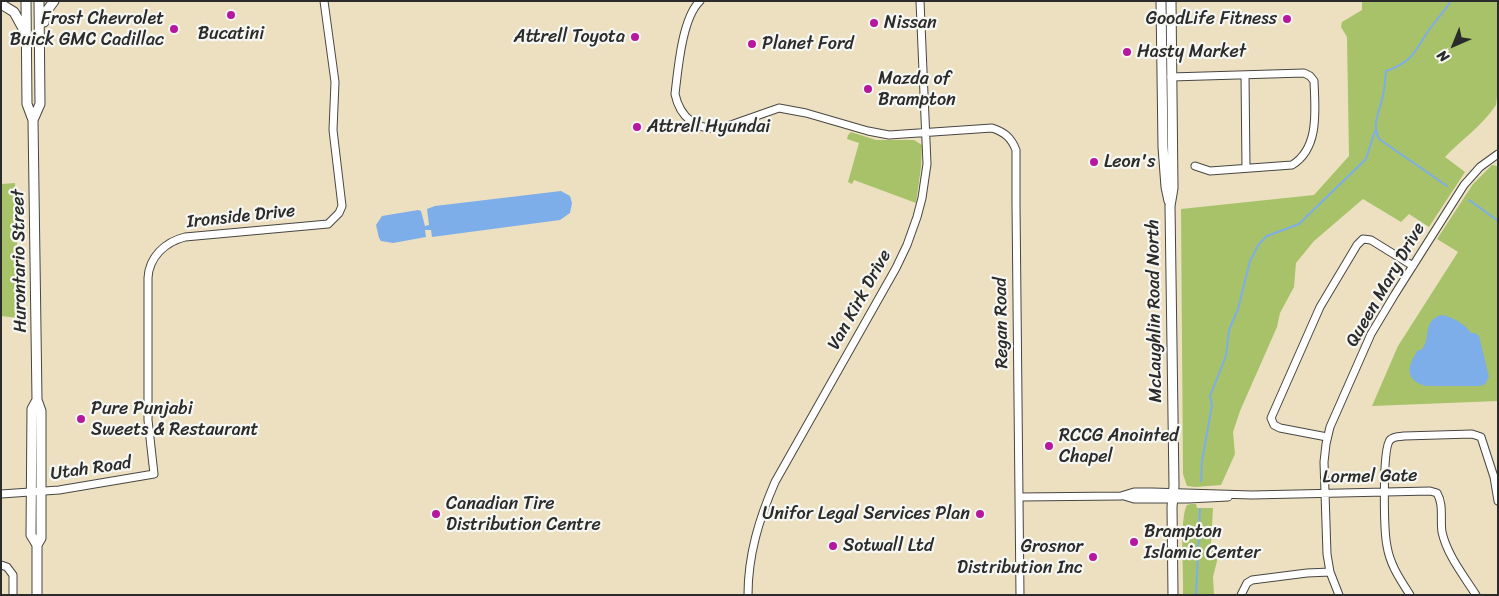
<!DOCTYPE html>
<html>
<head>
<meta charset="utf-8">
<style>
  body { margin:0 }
  #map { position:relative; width:1499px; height:596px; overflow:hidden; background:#ece0c1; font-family:Sriracha,sans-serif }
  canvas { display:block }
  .frame { position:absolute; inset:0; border:2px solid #2b2b2b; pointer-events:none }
  .north { position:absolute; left:1429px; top:20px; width:50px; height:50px; -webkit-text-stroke:4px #f6f6f2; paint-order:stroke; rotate:224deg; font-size:14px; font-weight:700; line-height:20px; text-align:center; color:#2b2b2b }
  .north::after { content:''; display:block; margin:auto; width:18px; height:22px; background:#2b2b2b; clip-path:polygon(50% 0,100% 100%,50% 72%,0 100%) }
</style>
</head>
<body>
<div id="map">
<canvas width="1499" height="596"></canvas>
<div class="frame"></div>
<div class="north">N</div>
</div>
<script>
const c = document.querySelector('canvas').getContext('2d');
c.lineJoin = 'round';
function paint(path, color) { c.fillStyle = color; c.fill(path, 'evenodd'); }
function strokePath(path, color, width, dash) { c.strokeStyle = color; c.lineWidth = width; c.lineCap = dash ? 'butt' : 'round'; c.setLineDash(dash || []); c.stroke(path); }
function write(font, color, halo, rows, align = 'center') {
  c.font = font + ' Sriracha,sans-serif'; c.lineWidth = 4.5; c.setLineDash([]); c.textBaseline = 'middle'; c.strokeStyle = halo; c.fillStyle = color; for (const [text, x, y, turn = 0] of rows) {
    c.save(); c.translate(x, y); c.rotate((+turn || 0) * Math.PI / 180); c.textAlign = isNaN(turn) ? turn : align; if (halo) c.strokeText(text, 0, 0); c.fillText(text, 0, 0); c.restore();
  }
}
paint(new Path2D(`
  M 1362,1 L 1498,1 C 1498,17 1499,97 1496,105 C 1482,126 1462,139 1445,157 L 1465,172 L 1429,227 L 1409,214 L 1401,222 L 1363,199 L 1314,241 L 1296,263 L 1294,287 L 1280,313 L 1277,327 L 1240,411 L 1233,432 L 1235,454 L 1221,485 L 1196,487 L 1187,486 L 1183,474 L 1181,209 L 1314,195 L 1349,156 L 1347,37 L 1341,27 L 1342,22 L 1362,10 Z
  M 851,132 L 876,140 L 914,140 L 922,145 L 921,167 L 916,203 L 854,180 L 852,184 L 848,182 L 859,143 L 847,139 L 848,135 Z
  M 1492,165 L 1498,166 L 1498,401 L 1372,406 L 1398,346 L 1458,252 L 1437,239 L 1473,184 Z
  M 15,183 L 18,273 L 18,318 L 1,316 L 1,184 Z
  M 1191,504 L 1196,504 L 1197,508 L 1213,508 L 1211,543 L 1219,553 L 1213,577 L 1214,595 L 1183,595 C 1184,575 1179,519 1187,505 Z`), '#a7c269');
paint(new Path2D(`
  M 561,191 L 570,196 L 572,203 L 570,213 L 560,220 L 432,237 L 431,230 L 425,230 L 426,237 L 393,243 L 381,241 L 379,238 L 376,225 L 382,216 L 418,210 L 421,211 L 425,226 L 429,225 L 427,209 L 435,206 Z
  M 1442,315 C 1453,317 1466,325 1471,333 L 1475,333 L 1479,336 L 1489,377 L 1485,384 L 1480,386 L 1426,386 C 1404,380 1407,366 1418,350 L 1421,350 C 1432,340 1421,320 1442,315 Z`), '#7eaee9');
strokePath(new Path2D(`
  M 1447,186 L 1379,139 C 1371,124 1380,111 1383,95 C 1385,87 1385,79 1386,71 C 1416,61 1415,48 1432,26 C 1438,18 1445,10 1451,1
  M 1469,200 L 1497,220 L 1498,224
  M 1201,481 L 1202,461 L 1212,405 L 1210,396 L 1226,356 L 1229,330 L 1238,309 L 1250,261 L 1259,244 L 1267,236 L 1299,224 L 1366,159 L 1375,131
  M 1196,595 L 1200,509`), '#7eaee9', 2);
const minor = new Path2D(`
  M 700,1 C 682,18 678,69 675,94 C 680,118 697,131 722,128 L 779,108 L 806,113 L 868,131 L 889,135 L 992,128 C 1004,132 1011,137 1016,150 L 1016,204 L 1020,595
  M 1245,75 L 1246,168
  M 1171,77 L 1304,73 L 1310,76 L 1314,81 C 1315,109 1320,148 1292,165 L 1210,171 L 1195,166
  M 1327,437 L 1280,428 L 1274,425 L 1271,418 L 1320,307 L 1357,245 L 1363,239 L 1371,240 L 1413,266
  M 1,494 L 59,490 L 154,474 L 148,420 L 148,278 C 149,257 165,242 185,237 L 328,224 L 339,213 L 342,206 L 333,130 L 335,82 L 324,1
  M 1124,496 L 1134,499 L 1188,499 L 1228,497
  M 1020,497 L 1121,496 L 1134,492 L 1152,492 L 1252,495 L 1430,491 L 1437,493 C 1444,505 1440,519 1442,532 C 1447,555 1464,576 1476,595
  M 1,565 L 7,567 L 13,575 L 13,595
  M 748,595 C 748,555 759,519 775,482 L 896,268 L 907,245 L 917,217 L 922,198 L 927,164 L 920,1
  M 1241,595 L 1247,583 L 1252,580 L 1307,573 L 1330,572
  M 1339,595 L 1330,572 L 1327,554 L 1324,462 L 1326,444 L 1330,427 L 1371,334 L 1395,294 L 1464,185 L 1480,167 L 1498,154
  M 1410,595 C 1400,579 1390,565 1387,546 C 1384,532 1382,449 1390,440 C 1394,436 1399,437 1404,436 L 1472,434 L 1481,437 L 1494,477 L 1498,501`);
const major = new Path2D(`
  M 26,1 L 27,104 L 33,120 L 37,400 L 41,411 L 41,538 L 37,545
  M 1161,1 L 1163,147 L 1166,187 L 1169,201
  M 1171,1 L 1173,188 L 1170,206 L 1174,486 L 1172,507 L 1173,595
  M 1,4 L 14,12 L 25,32
  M 44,22 L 46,12 L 54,1
  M 33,120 L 40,104 L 39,1
  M 37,595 L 37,545 L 31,535 L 32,409 L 37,400`);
strokePath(minor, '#484642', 9);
strokePath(major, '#484642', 11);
strokePath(minor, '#fff', 7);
strokePath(major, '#fff', 9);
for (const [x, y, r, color] of [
  [231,15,5,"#b5179e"],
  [1287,19,5,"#b5179e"],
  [874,23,5,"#b5179e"],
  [174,29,5,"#b5179e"],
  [635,37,5,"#b5179e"],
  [752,44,5,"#b5179e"],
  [1127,52,5,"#b5179e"],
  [868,89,5,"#b5179e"],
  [637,127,5,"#b5179e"],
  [1094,162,5,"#b5179e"],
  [81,419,5,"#b5179e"],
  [1049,446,5,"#b5179e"],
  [436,514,5,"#b5179e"],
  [980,514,5,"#b5179e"],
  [1134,542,5,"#b5179e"],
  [833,546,5,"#b5179e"],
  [1093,557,5,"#b5179e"]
]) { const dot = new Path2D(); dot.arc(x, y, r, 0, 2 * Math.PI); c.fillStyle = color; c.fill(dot); strokePath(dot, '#f6f6f2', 2); }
write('18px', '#2b2b2b', '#f6f6f2', [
  ["Frost Chevrolet",164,19,"right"],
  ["Buick GMC Cadillac",164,40,"right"],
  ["GoodLife Fitness",1277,19,"right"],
  ["Nissan",884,23],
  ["Bucatini",231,34,"center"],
  ["Attrell Toyota",625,37,"right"],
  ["Planet Ford",762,44],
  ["Hasty Market",1137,52],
  ["Mazda of",878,79],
  ["Brampton",878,100],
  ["Attrell Hyundai",647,127],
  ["Leon's",1104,162],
  ["Pure Punjabi",91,409],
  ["Sweets & Restaurant",91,430],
  ["RCCG Anointed",1059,436],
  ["Chapel",1059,457],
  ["Canadian Tire",446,504],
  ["Distribution Centre",446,525],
  ["Unifor Legal Services Plan",970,514,"right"],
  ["Brampton",1144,532],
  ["Islamic Center",1144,553],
  ["Sotwall Ltd",843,546],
  ["Grosnor",1083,547,"right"],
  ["Distribution Inc",1083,568,"right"]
], 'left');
write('18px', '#2b2b2b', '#f6f6f2', [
  ["Ironside Drive",241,217,-6],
  ["Hurontario Street",20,261,-91],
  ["Queen Mary Drive",1386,285,-60],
  ["Van Kirk Drive",860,300,-61],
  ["McLaughlin Road North",1155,311,-91],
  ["Regan Road",1002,323,-91],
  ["Utah Road",91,469,-8],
  ["Lormel Gate",1370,477,-1]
]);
</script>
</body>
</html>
